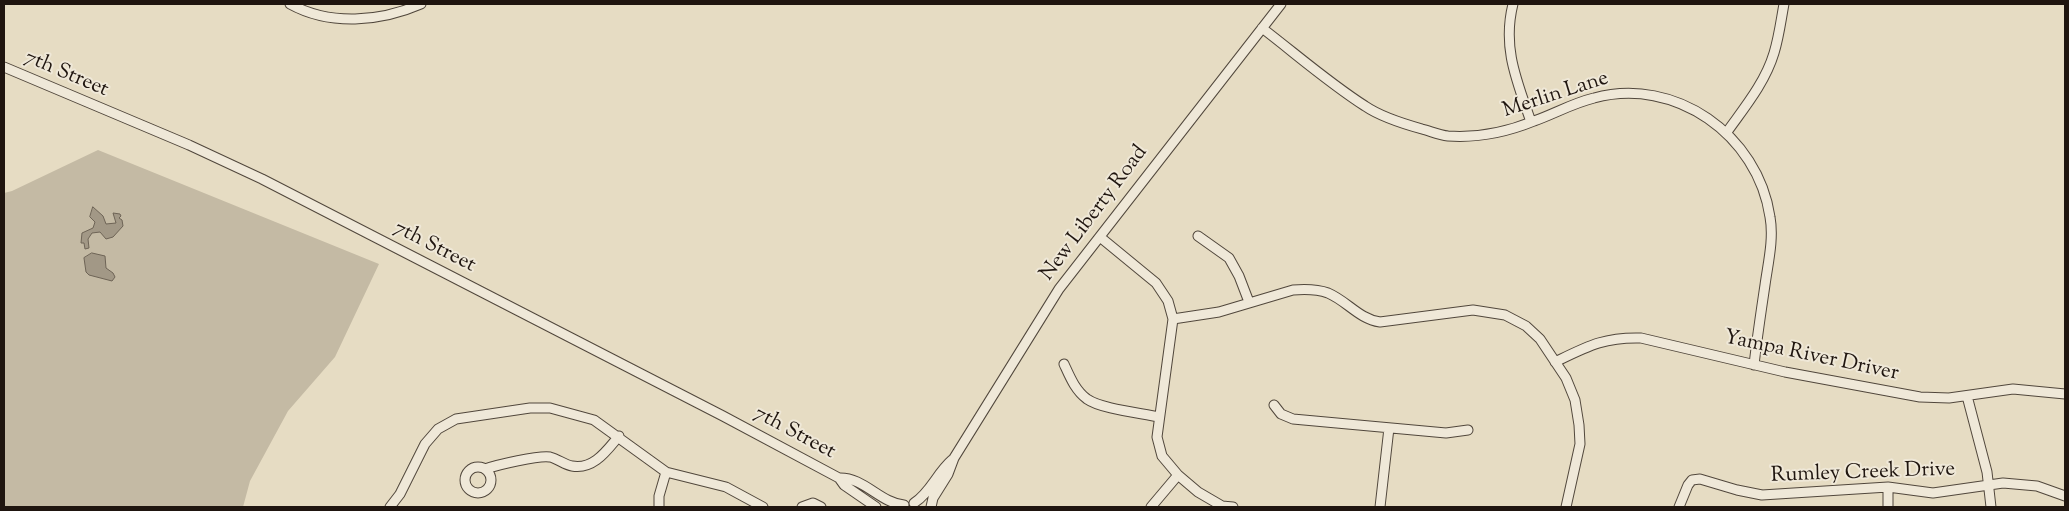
<!DOCTYPE html>
<html>
<head>
<meta charset="utf-8">
<style>
  body { margin:0 }
  #map { position:relative; width:2069px; height:511px; overflow:hidden; background:#e6dcc3; font-family:"Sorts Mill Goudy",serif }
  canvas { display:block }
  .frame { position:absolute; inset:0; border:5px solid #1f150f; pointer-events:none }
</style>
</head>
<body>
<div id="map">
<canvas width="2069" height="511"></canvas>
<div class="frame"></div>
</div>
<script>
const c = document.querySelector('canvas').getContext('2d');
c.lineJoin = 'round';
function paint(path, color) { c.fillStyle = color; c.fill(path, 'evenodd'); }
function strokePath(path, color, width, dash) { c.strokeStyle = color; c.lineWidth = width; c.lineCap = dash ? 'butt' : 'round'; c.setLineDash(dash || []); c.stroke(path); }
function write(font, color, halo, rows, align = 'center') {
  c.font = font + ' "Sorts Mill Goudy",serif'; c.lineWidth = 4; c.setLineDash([]); c.textBaseline = 'middle'; c.strokeStyle = halo; c.fillStyle = color; for (const [text, x, y, turn = 0] of rows) {
    c.save(); c.translate(x, y); c.rotate((+turn || 0) * Math.PI / 180); c.textAlign = isNaN(turn) ? turn : align; if (halo) c.strokeText(text, 0, 0); c.fillText(text, 0, 0); c.restore();
  }
}
paint(new Path2D(`
  M 98,150 L 379,264 L 335,357 L 288,411 L 250,481 L 243,507 L 4,507 L 4,193 L 12,191 Z`), '#c4baa4');
const water = new Path2D(`
  M 93,207 L 103,216 L 106,224 L 116,223 L 113,213 L 120,214 L 121,216 L 119,218 L 122,220 L 123,226 L 113,237 L 106,239 L 100,232 L 92,233 L 88,239 L 89,248 L 85,249 L 84,243 L 81,243 L 82,233 L 93,228 L 95,222 L 90,217 Z
  M 92,253 L 105,256 L 106,268 L 113,273 L 115,277 L 112,281 L 89,275 L 86,272 L 84,258 Z`);
paint(water, '#a29886');
strokePath(water, '#6e6456', 1);
const minor = new Path2D(`
  M 290,4 C 330,26 380,22 421,4
  M 1513,4 C 1502,48 1517,81 1531,122
  M 1262,28 C 1296,54 1329,83 1365,106 C 1381,117 1404,124 1422,129 C 1430,131 1439,135 1448,136 C 1477,138 1507,132 1534,121 C 1554,114 1573,103 1594,98 C 1675,76 1758,135 1770,217 C 1774,239 1768,263 1765,285 C 1761,312 1757,338 1754,365
  M 4,67 L 189,145 L 262,179 L 723,416 L 839,478 L 844,485 L 876,507
  M 1727,132 C 1744,108 1765,83 1774,53 C 1779,37 1781,20 1784,4
  M 1198,236 L 1229,258 L 1239,276 L 1249,302
  M 1100,237 L 1156,283 L 1168,301 L 1173,319 L 1157,437 L 1162,456 L 1178,475 L 1198,492 L 1222,506 L 1233,507
  M 1173,319 L 1219,312 L 1293,290 C 1305,289 1317,289 1328,293 C 1347,301 1359,319 1380,322 L 1473,310 L 1505,315 L 1526,326 L 1540,339 L 1566,378 L 1575,400 L 1579,425 L 1580,444 L 1566,507
  M 1555,362 C 1588,346 1604,337 1641,338 L 1785,372 L 1920,397 L 1949,398 L 2013,389 L 2065,394
  M 1064,364 C 1070,377 1075,390 1087,399 C 1101,409 1141,413 1159,417
  M 1967,396 L 1987,472 L 1991,507
  M 1274,405 L 1281,414 L 1293,419 L 1446,433 L 1468,430
  M465 480a13 13 0 1 1 26 0a13 13 0 1 1-26 0Z
  M 485,469 C 497,465 539,455 550,457 C 558,459 565,465 572,466 C 594,470 607,450 619,436
  M 839,478 C 864,477 880,503 904,505
  M 914,503 C 930,493 937,473 952,460
  M 390,507 L 400,494 L 425,444 L 438,429 L 456,419 L 530,408 L 550,408 L 594,420 L 666,472 L 726,487 L 763,507
  M 659,507 L 659,496 L 666,472
  M 802,507 L 813,503 L 821,507
  M 931,507 L 933,498 L 948,474 L 954,458 L 1059,289 L 1281,4
  M 1151,507 L 1178,475
  M 1380,507 L 1389,428
  M 1679,507 L 1688,485 L 1692,480 L 1700,479 L 1737,490 L 1762,495 L 1888,487 L 1933,493 L 2003,483 L 2037,486 L 2065,496
  M 1888,507 L 1888,487`);
strokePath(minor, '#51473c', 11);
strokePath(minor, '#efe8d8', 9);
write('21px', '#1f150f', '#efe8d8', [
  ["7th Street",66,75,23],
  ["Merlin Lane",1556,96,-18],
  ["New Liberty Road",1095,214,-53],
  ["7th Street",434,248,27],
  ["Yampa River Driver",1811,357,12],
  ["7th Street",794,434,28],
  ["Rumley Creek Drive",1863,474,-2]
]);
</script>
</body>
</html>
